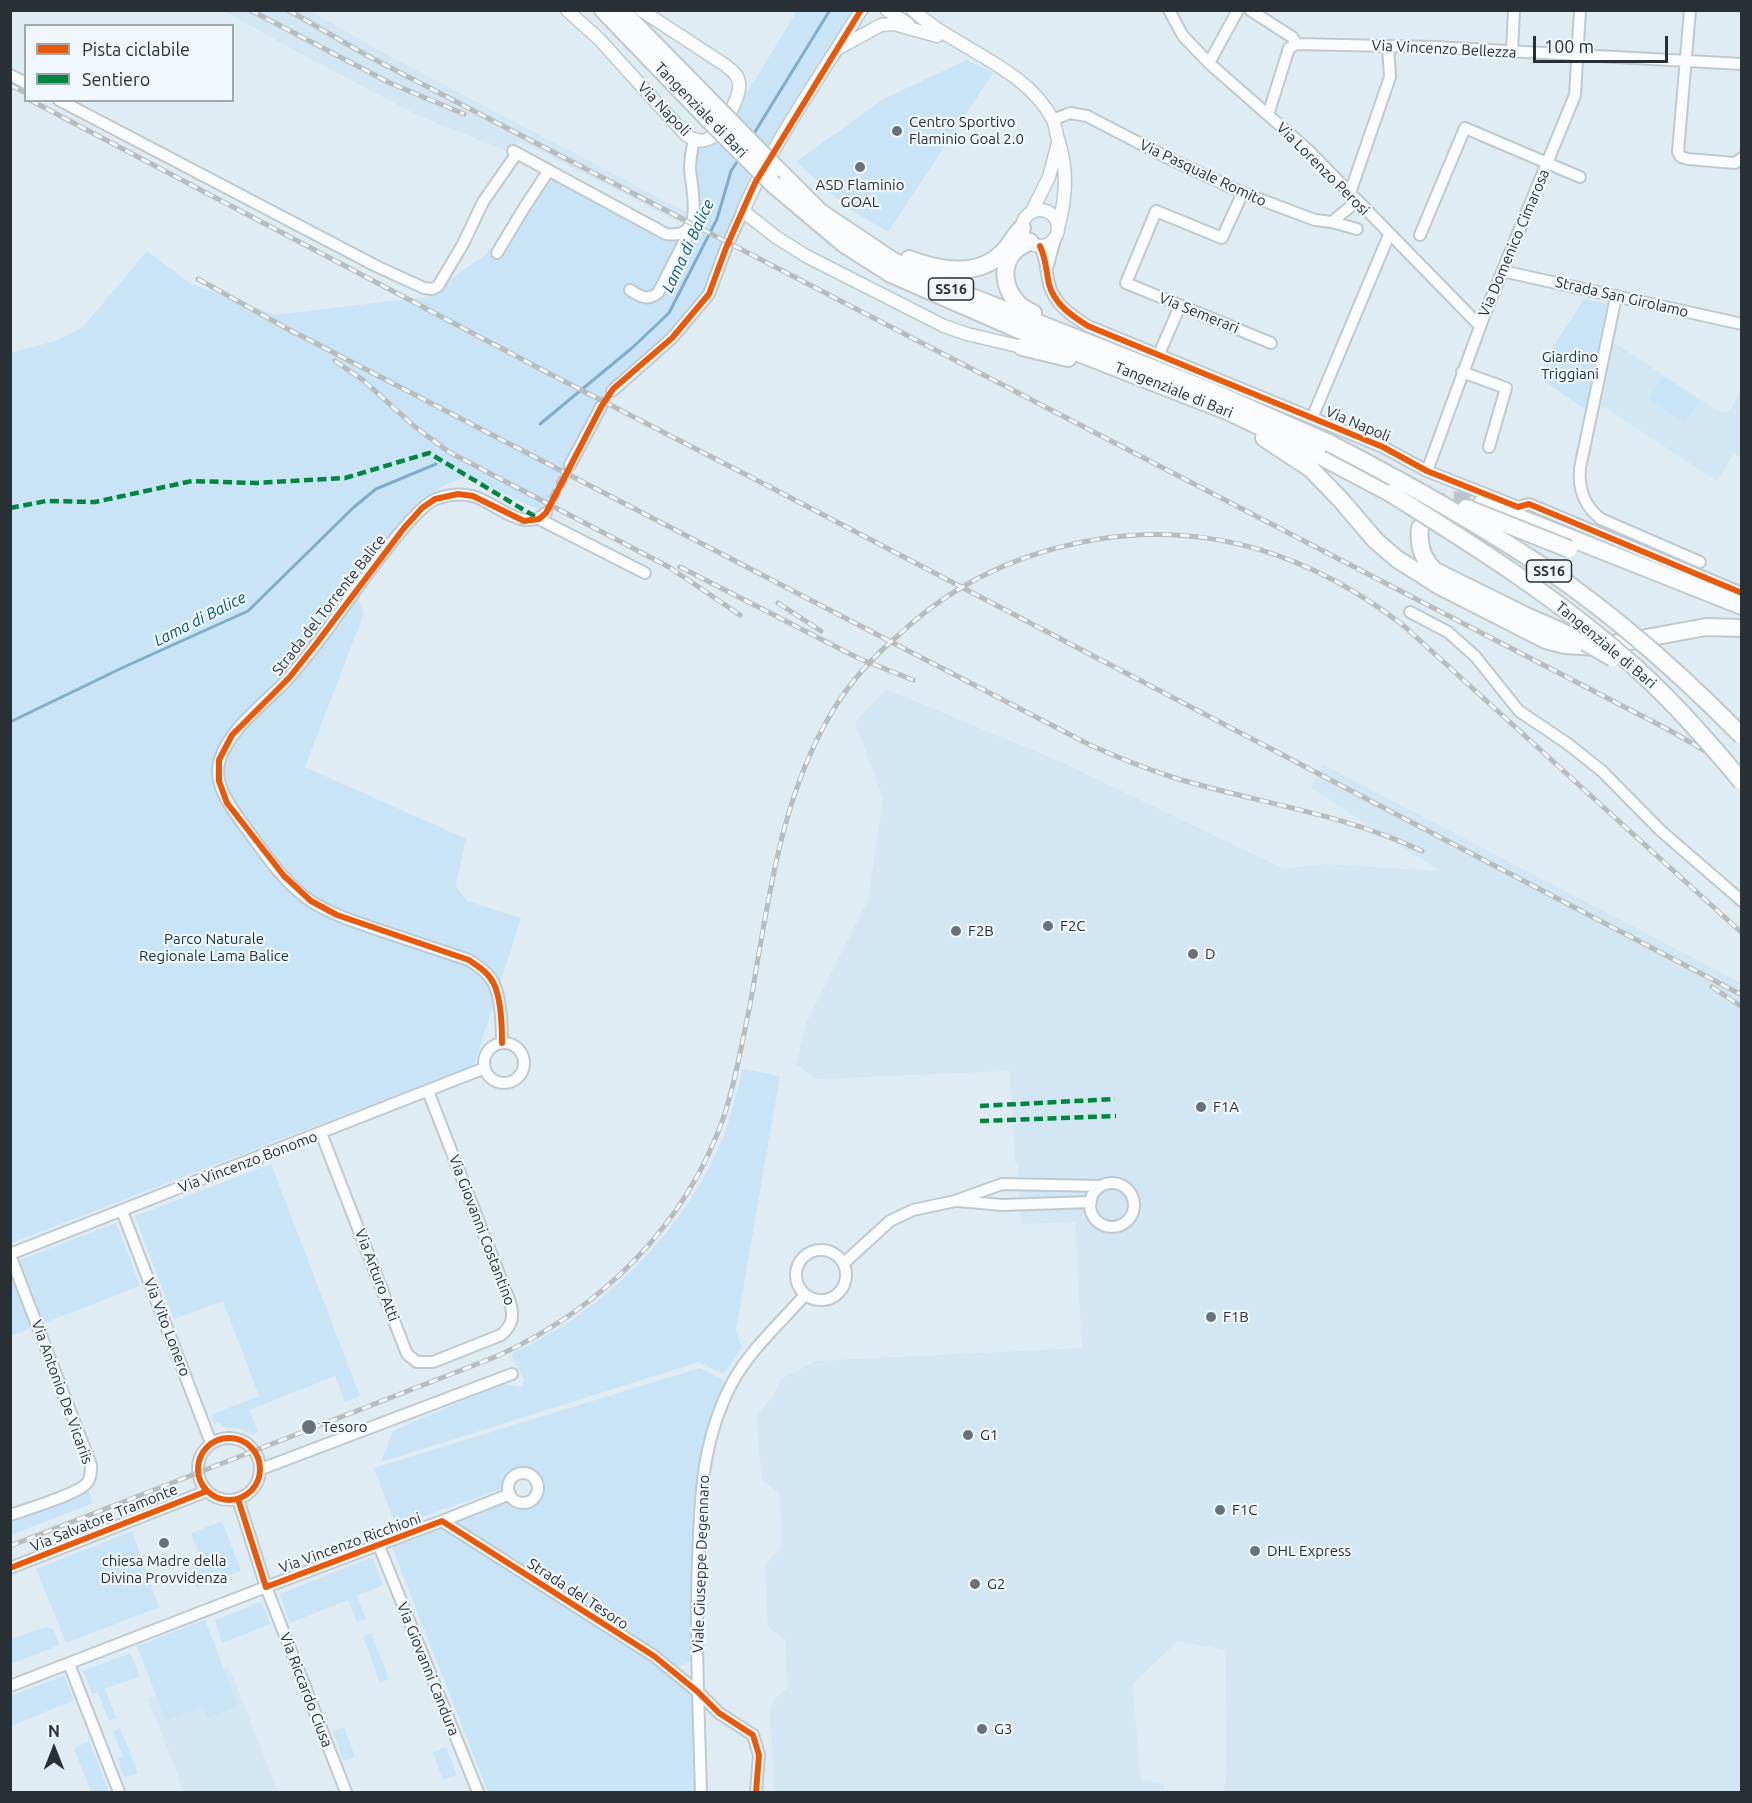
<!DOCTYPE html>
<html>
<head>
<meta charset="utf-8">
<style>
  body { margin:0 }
  #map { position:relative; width:1752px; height:1803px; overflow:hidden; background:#e0ecf3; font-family:Ubuntu,sans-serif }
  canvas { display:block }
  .frame { position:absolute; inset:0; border:12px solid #283035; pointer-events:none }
  .legend { position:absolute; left:24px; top:24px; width:210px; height:78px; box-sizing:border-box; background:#f0f8fe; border:2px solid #a0a8ae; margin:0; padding:8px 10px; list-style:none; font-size:18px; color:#283035 }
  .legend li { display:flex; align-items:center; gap:12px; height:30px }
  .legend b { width:30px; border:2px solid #a0a8ae }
  .north { position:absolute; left:24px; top:1719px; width:60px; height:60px; -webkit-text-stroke:4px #f0f8fe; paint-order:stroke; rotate:0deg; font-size:16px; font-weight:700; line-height:24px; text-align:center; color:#283035 }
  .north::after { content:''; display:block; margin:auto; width:21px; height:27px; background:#283035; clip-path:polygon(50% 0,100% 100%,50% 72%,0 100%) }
  .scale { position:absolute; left:1533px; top:36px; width:135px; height:27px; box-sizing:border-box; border:3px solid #283035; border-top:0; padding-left:8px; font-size:18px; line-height:21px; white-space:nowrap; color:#283035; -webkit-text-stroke:4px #f0f8fe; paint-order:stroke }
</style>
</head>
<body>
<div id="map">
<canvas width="1752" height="1803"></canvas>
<div class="frame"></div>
<ul class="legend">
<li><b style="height:8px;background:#e8590c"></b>Pista ciclabile</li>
<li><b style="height:8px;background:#00873e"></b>Sentiero</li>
</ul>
<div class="north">N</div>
<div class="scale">100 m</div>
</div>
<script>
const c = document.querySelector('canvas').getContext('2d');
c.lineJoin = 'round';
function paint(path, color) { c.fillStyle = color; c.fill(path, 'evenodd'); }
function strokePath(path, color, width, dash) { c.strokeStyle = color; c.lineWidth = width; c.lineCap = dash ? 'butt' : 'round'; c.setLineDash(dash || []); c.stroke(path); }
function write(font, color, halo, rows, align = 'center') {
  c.font = font + ' Ubuntu,sans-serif'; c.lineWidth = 4.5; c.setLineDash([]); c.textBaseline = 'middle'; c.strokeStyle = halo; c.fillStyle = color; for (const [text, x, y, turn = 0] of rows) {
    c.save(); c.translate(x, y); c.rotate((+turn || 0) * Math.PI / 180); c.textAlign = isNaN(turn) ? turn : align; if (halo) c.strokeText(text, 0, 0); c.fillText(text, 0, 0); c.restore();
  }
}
paint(new Path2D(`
  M 225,11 L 310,11 L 391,57 L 692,215 L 685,225 L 518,140 L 512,153 L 419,116 L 288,47 Z
  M 1613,342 L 1720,412 L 1730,411 L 1741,389 L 1741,458 L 1734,454 L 1717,481 L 1601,405 Z
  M 886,689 L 1061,762 L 1284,869 L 1325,864 L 1440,871 L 1311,788 L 1322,764 L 1741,983 L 1741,1792 L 1224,1792 L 1227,1764 L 1225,1650 L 1178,1641 L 1132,1684 L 1141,1780 L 1164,1784 L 1164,1792 L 774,1792 L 770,1712 L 776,1697 L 788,1688 L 785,1640 L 768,1627 L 765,1565 L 781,1548 L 780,1494 L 762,1480 L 756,1416 L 773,1396 L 781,1379 L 816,1361 L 1082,1348 L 1075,1222 L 1021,1224 L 1018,1163 L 1015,1162 L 1010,1071 L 815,1079 L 796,1064 L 807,1021 L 868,900 L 883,799 L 855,722 Z
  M 229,1667 L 278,1792 L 184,1792 L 148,1698 Z`), '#d2e6f4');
paint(new Path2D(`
  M 797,11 L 851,11 L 753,168 L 712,281 L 688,319 L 639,370 L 604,395 L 597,405 L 581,447 L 566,470 L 543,512 L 467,476 L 443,486 L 409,511 L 378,551 L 358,600 L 364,613 L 305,767 L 466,839 L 456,886 L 467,901 L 521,918 L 474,1065 L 11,1243 L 10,353 L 55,341 L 83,327 L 147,251 L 191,284 L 275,315 L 425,297 L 488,253 L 514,212 L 547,169 L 660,229 L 680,231 L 691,207 L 689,160 C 736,118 764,64 797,11 Z
  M 967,60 L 993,73 L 888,232 L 849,209 L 796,162 L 883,99 Z
  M 1584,299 L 1607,304 L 1586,410 L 1541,379 L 1545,359 Z
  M 1663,377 L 1699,401 L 1684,422 L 1649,399 Z
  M 743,1069 L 780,1076 L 736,1330 L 742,1348 L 724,1374 L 699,1362 L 381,1462 L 393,1431 L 501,1384 L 522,1387 L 524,1380 L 511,1354 C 604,1311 685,1232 724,1135 C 732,1114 737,1091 743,1069 Z
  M 271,1164 L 360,1396 L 345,1402 L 335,1376 L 249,1410 L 258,1432 L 252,1435 L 241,1429 L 223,1427 L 219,1422 L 214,1424 L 211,1415 L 259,1396 L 223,1301 L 174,1319 L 135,1216 Z
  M 116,1223 L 140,1286 L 44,1323 L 20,1260 Z
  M 11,1273 L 31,1328 L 11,1336 L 10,1336 Z
  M 700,1368 L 726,1382 L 694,1493 L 690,1661 C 681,1668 676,1665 666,1660 L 455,1525 L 455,1522 L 511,1501 C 541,1519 559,1481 524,1468 L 509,1473 L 504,1488 L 396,1526 L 374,1468 Z
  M 88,1489 L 93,1503 L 11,1535 L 11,1521 L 84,1493 Z
  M 222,1521 L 241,1571 L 196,1588 L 188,1566 L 201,1560 L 191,1533 Z
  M 443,1527 L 641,1652 L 690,1694 L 693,1702 L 696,1792 L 488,1792 L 392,1547 Z
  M 132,1531 L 159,1607 L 66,1643 L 36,1569 Z
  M 372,1557 L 383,1585 L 357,1596 L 366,1619 L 357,1622 L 348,1600 L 290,1623 L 280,1594 Z
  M 261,1602 L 271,1624 L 222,1643 L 215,1620 Z
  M 205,1620 L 238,1706 L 207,1718 L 202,1706 L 166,1721 L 137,1646 Z
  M 46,1627 L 53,1629 L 60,1645 L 11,1664 L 11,1639 Z
  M 371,1633 L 389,1679 L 380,1683 L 363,1636 Z
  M 130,1653 L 140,1676 L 105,1689 L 116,1718 L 109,1721 L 98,1692 L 92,1694 L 83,1671 Z
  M 64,1676 L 74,1700 L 11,1726 L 11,1696 Z
  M 344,1727 L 355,1757 L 344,1761 L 333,1731 Z
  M 120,1728 L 138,1773 L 124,1778 L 118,1759 L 123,1756 L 113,1731 Z
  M 89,1741 L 109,1792 L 91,1792 L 74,1748 Z
  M 446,1747 L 457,1775 L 443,1780 L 433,1752 Z`), '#c9e4f6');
strokePath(new Path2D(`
  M 753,135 L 830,10
  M 540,424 L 632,348 L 669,313 L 717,219 L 731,171 L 739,159
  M 10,722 L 124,667 L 248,611 L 354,507 L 376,489 L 436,464`), '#80aeca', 3);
strokePath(new Path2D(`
  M 601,407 L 612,391
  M 546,513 L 570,465`), '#bbc6cd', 10, [10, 5]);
strokePath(new Path2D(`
  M 1420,528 C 1429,496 1454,496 1482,503`), '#bbc6cd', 16, [16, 8]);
const minor = new Path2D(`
  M 1169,10 L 1183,36 L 1209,63 L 1309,151 L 1480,326
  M 1250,10 L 1292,37 L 1297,44
  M 1690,10 L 1678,152 L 1681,157 L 1688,159 L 1735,163 L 1742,158
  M 1512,52 L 1514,10
  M 1209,63 L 1238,10
  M 10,75 L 26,83
  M 59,100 L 376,266 L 424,288 L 432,289 L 438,286 L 463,244 L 483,202 L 517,153
  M 1268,115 L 1289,48 L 1297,44 L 1435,47 L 1742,64
  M 1053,120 L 1070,113 L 1087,116 L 1168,158 L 1243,193 L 1315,220 L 1332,222 L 1357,229
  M 513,151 L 666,234 C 707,240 691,190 690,168 C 690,158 692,149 694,139
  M 1350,193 L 1390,77 L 1388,46
  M 1239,201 L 1222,238 L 1156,211 L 1126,283 L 1271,343
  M 1332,222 L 1357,201
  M 1420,235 L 1465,128 L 1580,177
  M 1040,246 C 1046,259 1046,270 1049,284 C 1054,304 1072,316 1088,326 L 1383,447 L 1427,471 L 1518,507 L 1529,504 L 1742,593
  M 497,253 L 524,208 L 549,170
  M 1048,265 L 1055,239
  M 1502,271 L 1742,324
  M 630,290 C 641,297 647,301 658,293 L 686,238 L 683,232
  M 1616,297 L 1580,468 C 1578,489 1584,506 1601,519 L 1700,562
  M 1159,354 L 1180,306
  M 1462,372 L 1506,388 L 1489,447
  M 612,391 L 672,338 L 709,294 L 726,248 L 743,211
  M 1312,418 L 1389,235
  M 570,465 L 601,407
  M 1427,471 L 1484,316 L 1575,95 L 1580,10
  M 539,519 L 645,573
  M 1410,612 L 1448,632 L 1475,656 L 1519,711 L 1568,744 L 1602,771 L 1660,830 L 1742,901
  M 502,1043 C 502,1026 501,999 494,984 C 489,973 479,967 469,960 C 439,950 409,940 379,930 C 356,922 333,915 312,902 C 284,884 263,851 243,824 C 230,806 212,783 220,759 C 231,727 264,704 287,680 C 300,665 312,650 324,634 C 344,607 411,508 436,499 C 447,495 461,493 472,496 C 496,502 523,534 546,513
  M484 1063a20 20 0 1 1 40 0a20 20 0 1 1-40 0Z
  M 321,1133 L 407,1354 L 417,1362 L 433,1362 L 501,1335 C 513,1325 514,1316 510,1302 L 428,1091
  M1090 1205a22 22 0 1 1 44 0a22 22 0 1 1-44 0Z
  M 958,1201 L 1002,1205 L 1091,1202
  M 122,1211 L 211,1443
  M796 1275a25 25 0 1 1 50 0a25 25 0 1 1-50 0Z
  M 10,1254 L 485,1068
  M 10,1255 L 91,1465 C 91,1471 91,1478 87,1483 C 78,1494 27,1509 10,1515
  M 844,1263 L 890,1221 L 913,1210 L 955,1201 L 1002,1184 L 1101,1186
  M198 1469a31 31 0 1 1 62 0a31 31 0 1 1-62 0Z
  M 261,1469 L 512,1374
  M508 1488a15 15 0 1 1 30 0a15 15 0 1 1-30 0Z
  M 238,1499 L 266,1587 L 346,1792
  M 442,1521 L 654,1656 L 698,1692 L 719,1713 L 753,1735 L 759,1755 L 756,1792
  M 379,1546 L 478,1792
  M 10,1568 L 207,1491
  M 69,1664 L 119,1792
  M 10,1686 L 266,1587 L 442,1521 L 510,1494
  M 701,1792 C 699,1715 695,1637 698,1560 C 700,1497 702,1440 732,1383 C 750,1350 780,1323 805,1295`);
const tertiary = new Path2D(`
  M 567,10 L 599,39 L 686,135 C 693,139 700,143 708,139 C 721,133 741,97 739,83 C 738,74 731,70 725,65 L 641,10
  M 861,10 C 821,76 774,140 743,211 L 776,237 L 806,256 L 944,326 L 967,334 L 1022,347
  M 887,10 L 908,24
  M 913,10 C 955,49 1026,67 1053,120 C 1056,127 1056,135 1059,142 C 1068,172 1066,198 1058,228
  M 839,48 L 881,25 L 894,24 L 937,36
  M1022 228a18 18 0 1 1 36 0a18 18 0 1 1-36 0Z
  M 1031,213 L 1049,177 L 1058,143`);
const trunk = new Path2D(`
  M 603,10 L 710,121
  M 621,10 L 720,111
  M 776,168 L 820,212 L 893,261 L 949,288 L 1213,392 L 1329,443
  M 774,185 L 844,244 L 891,274 L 1017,329 L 1227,411 L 1301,446 L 1390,493
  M 1030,242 C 993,254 1001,301 1033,313
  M 909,259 C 938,270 977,278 1002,253 C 1010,246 1014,235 1022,228
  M 1022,347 L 1068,358
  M 1264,438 L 1311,469 L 1340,499 L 1376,541 L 1397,559 L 1438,585 L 1546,640 L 1565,645 L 1597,647 L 1706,627 L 1742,628
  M 1482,503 L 1742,606
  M 1420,528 C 1418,545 1422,559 1435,571 L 1524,615 L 1585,642`);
strokePath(minor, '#bfc9ce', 14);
strokePath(tertiary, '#bfc9ce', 15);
strokePath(trunk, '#bfc9ce', 20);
strokePath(minor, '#fafcfd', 10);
strokePath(tertiary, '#fafcfd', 12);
strokePath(trunk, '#fafcfd', 16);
const rail = new Path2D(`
  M 250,10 L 390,83 L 464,114
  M 288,10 L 366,55 L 1669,730 L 1742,772
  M 10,85 L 26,93
  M 30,100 L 554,376 L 770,487 L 1742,995
  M 198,279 L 295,333
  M 290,330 L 1090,745 C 1117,757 1144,768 1172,777 C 1255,803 1343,813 1422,851
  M 335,361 L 363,380 L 414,426 L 449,452 L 669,567 L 740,615
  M 680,567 L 858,658 L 913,680
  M 778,603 L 821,631
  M 1712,987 L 1742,1007
  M 10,1546 L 495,1357 C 600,1310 686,1226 724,1116 C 736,1080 742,1042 750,1005 C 768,905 779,800 832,712 C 850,681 875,655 902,632 C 957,581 1025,551 1099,539 C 1212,521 1315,557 1404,626 L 1742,933`);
strokePath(rail, '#b9bcbd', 5);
strokePath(rail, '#f0f8fe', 3, [9]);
const trunkBridge = new Path2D(`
  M 720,111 L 776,168
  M 710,121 L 774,185
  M 1329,443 C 1391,475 1452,509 1511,546 C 1596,598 1672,665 1742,736
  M 1390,493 C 1475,546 1561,600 1636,668 C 1675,703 1709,742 1742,782
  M 1466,508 L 1569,549
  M 1585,642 L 1613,658`);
strokePath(trunkBridge, '#bfc9ce', 20, []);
strokePath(trunkBridge, '#fafcfd', 16);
strokePath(new Path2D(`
  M 10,508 L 46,501 L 95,502 L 192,481 L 256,483 L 345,478 L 429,453 L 539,519
  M 980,1106 L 1115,1099
  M 980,1121 L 1116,1116`), '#00873e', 4.5, [9, 4.5]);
strokePath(new Path2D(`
  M 1040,246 C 1046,259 1046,270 1049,284 C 1054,304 1072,316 1088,326 L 1383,447 L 1427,471 L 1518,507 L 1529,504 L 1742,593
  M 502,1043 C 502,1026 501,999 494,984 C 489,973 479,967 469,960 L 337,915 L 311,901 L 284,876 L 227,803 L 219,781 L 219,760 L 232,735 L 289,678 L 316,644 L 404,528 L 422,508 L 435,499 L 458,494 L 473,496 L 524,521 L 539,519 L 546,513 L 601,407 L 613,389 L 672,338 L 709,294 L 726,248 L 755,183 L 861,10
  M198 1469a31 31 0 1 1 62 0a31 31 0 1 1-62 0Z
  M 238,1499 L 266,1587 L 442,1521 L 654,1656 L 698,1692 L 719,1713 L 753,1735 L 759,1755 L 756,1792
  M 10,1568 L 207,1491`), '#e8590c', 6);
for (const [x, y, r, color] of [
  [897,131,6,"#687278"],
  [860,167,6,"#687278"],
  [1048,926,6,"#687278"],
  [956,931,6,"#687278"],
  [1193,954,6,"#687278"],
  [1201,1107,6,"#687278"],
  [1211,1317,6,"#687278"],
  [309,1427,8,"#687278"],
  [968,1435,6,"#687278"],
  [1220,1510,6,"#687278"],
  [164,1543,6,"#687278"],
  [1255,1551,6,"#687278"],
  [975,1584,6,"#687278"],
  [982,1729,6,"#687278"]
]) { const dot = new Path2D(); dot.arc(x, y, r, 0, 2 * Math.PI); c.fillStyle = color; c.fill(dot); strokePath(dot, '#f0f8fe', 2); }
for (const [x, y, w] of [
  [951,289,45],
  [1549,571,45]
]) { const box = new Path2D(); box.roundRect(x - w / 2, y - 11, w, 22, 4.5); c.fillStyle = '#f0f8fe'; c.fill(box); strokePath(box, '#283035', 1.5); }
write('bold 14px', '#283035', null, [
  ["SS16",951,289],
  ["SS16",1549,571]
]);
write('15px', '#283035', '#f0f8fe', [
  ["Via Vincenzo Bellezza",1444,49,3],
  ["Via Napoli",664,109,46],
  ["Tangenziale di Bari",701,110,46],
  ["Via Lorenzo Perosi",1323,169,45],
  ["Via Pasquale Romito",1203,173,25],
  ["Via Domenico Cimarosa",1514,243,-67],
  ["Strada San Girolamo",1622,297,13],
  ["Via Semerari",1199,313,22],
  ["Tangenziale di Bari",1174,390,22],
  ["Via Napoli",1358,424,23],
  ["Strada del Torrente Balice",329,605,-52],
  ["Tangenziale di Bari",1606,645,40],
  ["Via Vincenzo Bonomo",248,1162,-21],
  ["Via Giovanni Costantino",482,1230,69],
  ["Via Arturo Atti",377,1275,69],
  ["Via Vito Lonero",167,1327,69],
  ["Via Antonio De Vicariis",62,1392,70],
  ["Via Salvatore Tramonte",104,1518,-22],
  ["Via Vincenzo Ricchioni",350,1543,-20],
  ["Viale Giuseppe Degennaro",701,1564,-88],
  ["Strada del Tesoro",578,1594,33],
  ["Via Giovanni Candura",428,1669,68],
  ["Via Riccardo Ciusa",306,1690,69]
]);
write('15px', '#283035', '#f0f8fe', [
  ["Centro Sportivo",909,122],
  ["Flaminio Goal 2.0",909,139],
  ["ASD Flaminio",860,185,"center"],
  ["GOAL",860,202,"center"],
  ["F2C",1060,926],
  ["F2B",968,931],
  ["D",1205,954],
  ["F1A",1213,1107],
  ["F1B",1223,1317],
  ["Tesoro",322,1427],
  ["G1",980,1435],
  ["F1C",1232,1510],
  ["DHL Express",1267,1551],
  ["chiesa Madre della",164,1561,"center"],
  ["Divina Provvidenza",164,1578,"center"],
  ["G2",987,1584],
  ["G3",994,1729]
], 'left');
write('15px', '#153242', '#f0f8fe', [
  ["Giardino",1570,357],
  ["Triggiani",1570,374],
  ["Parco Naturale",214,939],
  ["Regionale Lama Balice",214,956]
]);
write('italic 16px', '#02567a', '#f0f8fe', [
  ["Lama di Balice",688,246,-65],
  ["Lama di Balice",200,619,-27]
]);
</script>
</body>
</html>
